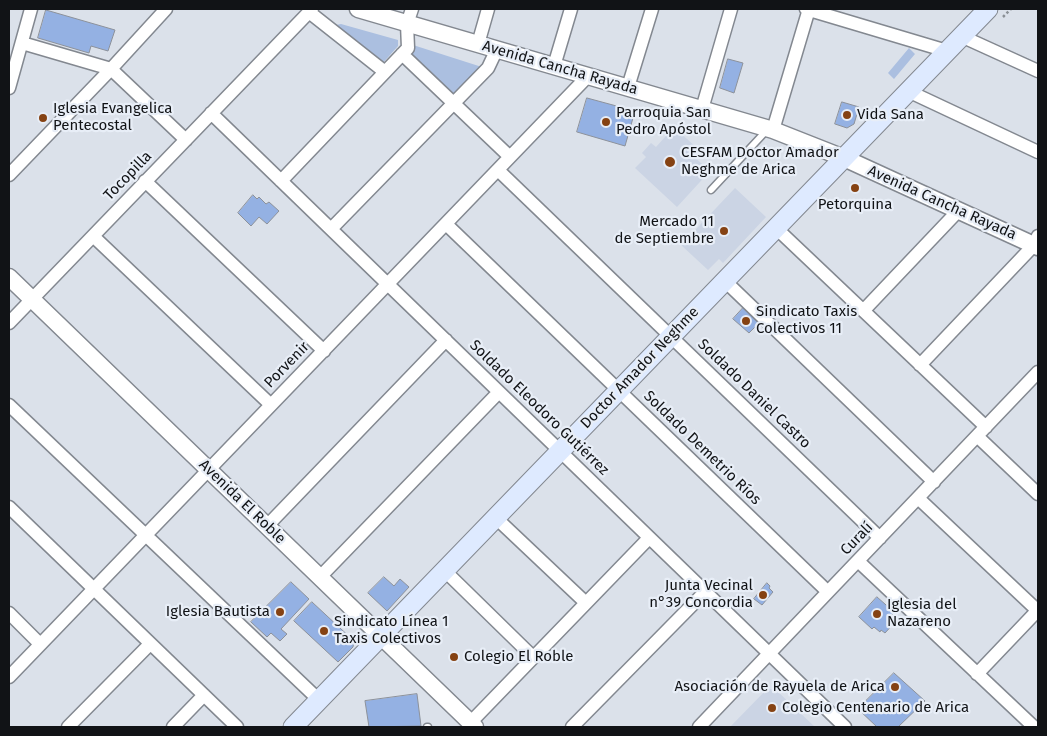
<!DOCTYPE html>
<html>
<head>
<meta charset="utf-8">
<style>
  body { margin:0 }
  #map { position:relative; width:1047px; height:736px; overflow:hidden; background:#dbe1ea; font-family:"Fira Sans",sans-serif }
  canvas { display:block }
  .frame { position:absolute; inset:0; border:10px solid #111316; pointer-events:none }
</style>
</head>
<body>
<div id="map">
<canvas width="1047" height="736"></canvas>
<div class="frame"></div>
</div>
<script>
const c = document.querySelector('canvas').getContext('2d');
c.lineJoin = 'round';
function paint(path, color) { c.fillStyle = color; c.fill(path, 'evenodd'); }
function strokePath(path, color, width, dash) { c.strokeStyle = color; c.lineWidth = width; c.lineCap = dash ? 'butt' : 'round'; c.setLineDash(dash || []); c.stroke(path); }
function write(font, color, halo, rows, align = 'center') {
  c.font = font + ' "Fira Sans",sans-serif'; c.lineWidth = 4.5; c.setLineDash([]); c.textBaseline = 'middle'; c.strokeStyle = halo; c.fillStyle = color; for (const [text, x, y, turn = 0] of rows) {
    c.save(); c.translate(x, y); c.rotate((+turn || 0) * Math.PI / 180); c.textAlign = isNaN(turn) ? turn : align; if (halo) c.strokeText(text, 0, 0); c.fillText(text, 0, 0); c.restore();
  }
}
paint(new Path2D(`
  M 674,127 L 699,150 L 693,156 L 710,171 L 677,207 L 635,168 L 646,157 L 642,153 L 651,143 L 656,147 Z
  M 735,188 L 766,217 L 723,263 L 719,259 L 708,270 L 681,245 Z
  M 767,689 L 775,689 L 815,727 L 730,727 Z`), '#cbd4e4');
paint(new Path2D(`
  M 341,24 L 398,40 L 398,46 L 382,64 L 337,29 L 336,25 Z
  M 413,45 L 485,68 L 458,100 L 407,55 Z
  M 909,48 L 915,54 L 894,79 L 888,73 Z`), '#abbfe0');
const building = new Path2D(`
  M 46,10 L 115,30 L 108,51 L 91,46 L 89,53 L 38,38 Z
  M 728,59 L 743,63 L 734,93 L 720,88 Z
  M 587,98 L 635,111 L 625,146 L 577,132 Z
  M 842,102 L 859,107 L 854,124 L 847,128 L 835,124 Z
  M 253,195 L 257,199 L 259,197 L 266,204 L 269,202 L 279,211 L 267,224 L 259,217 L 251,226 L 238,213 Z
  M 744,307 L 760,322 L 749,333 L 733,319 Z
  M 384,577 L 394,586 L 400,579 L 409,587 L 387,611 L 368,593 Z
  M 291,582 L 309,599 L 281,629 L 287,634 L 280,641 L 271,633 L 267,637 L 251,622 Z
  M 767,583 L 770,586 L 769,588 L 773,592 L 762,605 L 754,599 Z
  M 877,597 L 894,612 L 891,616 L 896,621 L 885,633 L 881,630 L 880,632 L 874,627 L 872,629 L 859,617 Z
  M 312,602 L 354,641 L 353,647 L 338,662 L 294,621 Z
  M 894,673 L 925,701 L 898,727 L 877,727 L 858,709 Z
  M 417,694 L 421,726 L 369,727 L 365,701 Z`);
paint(building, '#94b1e3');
strokePath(building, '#8c919a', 1);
const service = new Path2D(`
  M 711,190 L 767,130
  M 427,727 L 428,727`);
const minor = new Path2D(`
  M 806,9 L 947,51
  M 309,12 L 385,72
  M 961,36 L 1038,71
  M 22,43 L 111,69 L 186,140
  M 478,44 L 488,9
  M 402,54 L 510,157
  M 554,66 L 571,9
  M 628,87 L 652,9
  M 9,88 L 31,9
  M 908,91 L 1038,152
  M 702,109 L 731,9
  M 211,113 L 845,727
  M 773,130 L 809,9
  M 498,170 L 880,538
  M 9,175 L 111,69 L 166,9
  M 145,181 L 324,351
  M 281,181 L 408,48 L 407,24 L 412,9
  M 446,224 L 828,592
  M 776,228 L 986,427
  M 331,229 L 488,68 L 497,49
  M 93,236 L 271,405
  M 725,281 L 934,482
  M 864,310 L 959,210
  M 9,323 L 312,9
  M 920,365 L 1034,245 L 1038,236
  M 9,405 L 319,700
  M 977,436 L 1038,494
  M 918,498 L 1038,611
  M 9,507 L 237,727
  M 495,517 L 586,603
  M 267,526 L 446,340
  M 858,561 L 1034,727
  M 444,570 L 533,657
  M 320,577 L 499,392
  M 9,613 L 40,644
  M 977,674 L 1038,610
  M 9,677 L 588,76
  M 470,723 L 649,538
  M 68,727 L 150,644
  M 173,727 L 204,695
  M 572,727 L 705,592
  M 699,727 L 1038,372`);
const tertiary = new Path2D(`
  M 358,9 L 773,130 L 844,158 L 1038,247
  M 9,277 L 475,727`);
const secondary = new Path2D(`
  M 293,727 L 988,9`);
strokePath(service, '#838890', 9);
strokePath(minor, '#838890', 15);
strokePath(tertiary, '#838890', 19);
strokePath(secondary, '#838890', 21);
strokePath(new Path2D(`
  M 1003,17 L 1011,9`), '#8a8f95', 2.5, [2.5, 2.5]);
strokePath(service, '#fff', 6);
strokePath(minor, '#fff', 12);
strokePath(tertiary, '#fff', 16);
strokePath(secondary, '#deeaff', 19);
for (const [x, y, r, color] of [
  [847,115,5,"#854213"],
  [43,118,5,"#854213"],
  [606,122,5,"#854213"],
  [670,162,6,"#854213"],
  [855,188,5,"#854213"],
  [724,231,5,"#854213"],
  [746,321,5,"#854213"],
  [763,595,5,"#854213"],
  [280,612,5,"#854213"],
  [877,614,5,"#854213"],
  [324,631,5,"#854213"],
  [454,657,5,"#854213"],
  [895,687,5,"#854213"],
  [772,708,5,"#854213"]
]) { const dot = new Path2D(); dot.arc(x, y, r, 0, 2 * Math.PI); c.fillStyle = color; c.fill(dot); strokePath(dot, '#e8eef7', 2); }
write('15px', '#111316', '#e8eef7', [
  ["Avenida Cancha Rayada",560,68,16],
  ["Tocopilla",128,176,-46],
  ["Avenida Cancha Rayada",942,203,24],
  ["Porvenir",287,365,-46],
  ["Doctor Amador Neghme",640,368,-46],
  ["Soldado Daniel Castro",754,394,44],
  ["Soldado Eleodoro Gutiérrez",539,408,44],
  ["Soldado Demetrio Ríos",702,448,44],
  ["Avenida El Roble",242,502,44],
  ["Curalí",857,539,-46]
]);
write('15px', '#111316', '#e8eef7', [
  ["Iglesia Evangelica",53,109],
  ["Pentecostal",53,126],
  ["Parroquia San",616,113],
  ["Pedro Apóstol",616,130],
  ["Vida Sana",857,115],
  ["CESFAM Doctor Amador",681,153],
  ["Neghme de Arica",681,170],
  ["Petorquina",855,205,"center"],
  ["Mercado 11",714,222,"right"],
  ["de Septiembre",714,239,"right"],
  ["Sindicato Taxis",756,312],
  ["Colectivos 11",756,329],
  ["Junta Vecinal",753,586,"right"],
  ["n°39 Concordia",753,603,"right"],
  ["Iglesia del",887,605],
  ["Nazareno",887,622],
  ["Iglesia Bautista",270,612,"right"],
  ["Sindicato Línea 1",334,622],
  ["Taxis Colectivos",334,639],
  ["Colegio El Roble",464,657],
  ["Asociación de Rayuela de Arica",885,687,"right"],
  ["Colegio Centenario de Arica",782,708]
], 'left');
</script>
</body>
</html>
